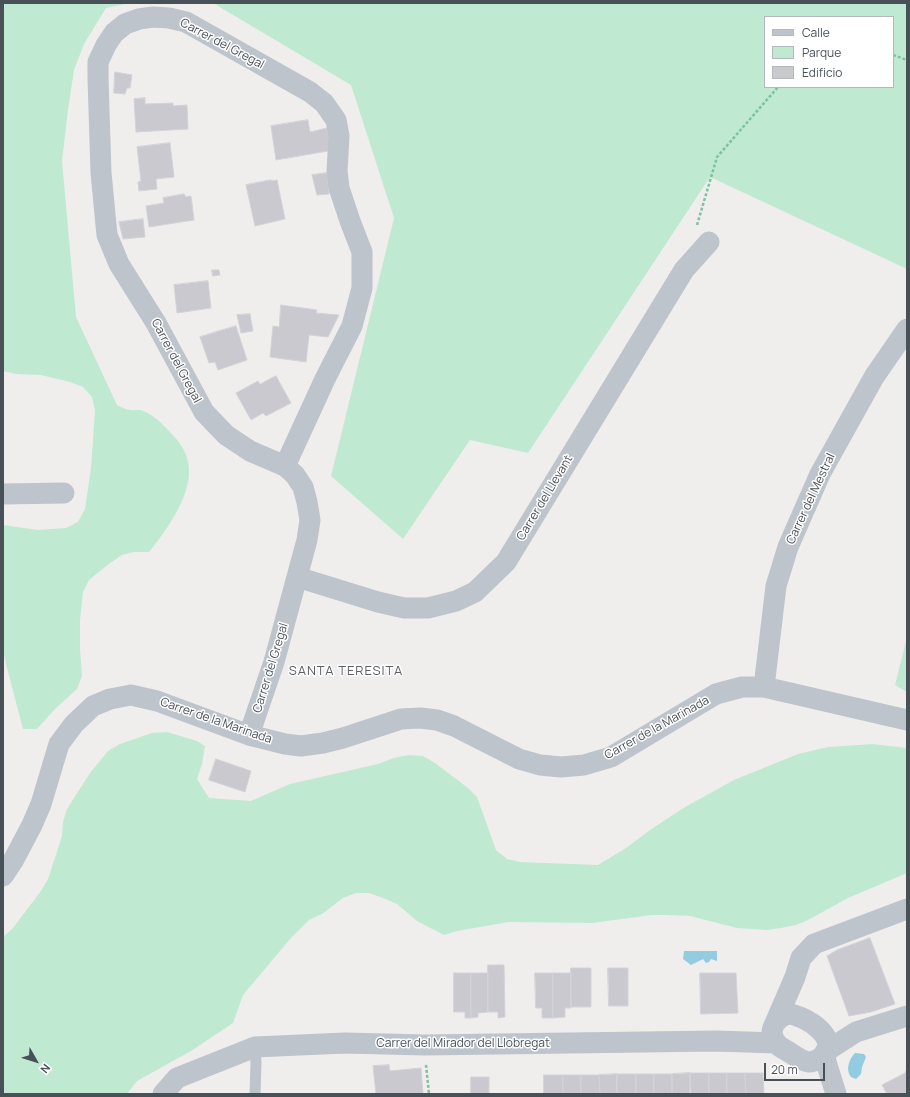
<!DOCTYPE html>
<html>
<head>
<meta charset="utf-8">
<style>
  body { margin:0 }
  #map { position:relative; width:910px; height:1097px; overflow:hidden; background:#f0eded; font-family:Manrope,sans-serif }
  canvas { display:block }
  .frame { position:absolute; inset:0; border:4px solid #485058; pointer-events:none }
  .legend { position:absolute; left:764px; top:16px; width:130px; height:72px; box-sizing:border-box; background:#fff; border:1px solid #b6b9bc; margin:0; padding:5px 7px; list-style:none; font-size:12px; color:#485058 }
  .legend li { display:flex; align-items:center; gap:8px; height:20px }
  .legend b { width:20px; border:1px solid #b6b9bc }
  .north { position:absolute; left:16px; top:1041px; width:40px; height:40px; -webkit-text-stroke:3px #fff; paint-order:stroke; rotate:129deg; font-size:11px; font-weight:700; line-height:16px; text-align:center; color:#485058 }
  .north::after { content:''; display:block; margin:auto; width:14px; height:18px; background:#485058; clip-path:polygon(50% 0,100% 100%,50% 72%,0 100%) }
  .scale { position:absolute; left:764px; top:1063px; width:61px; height:18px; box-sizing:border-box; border:2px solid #485058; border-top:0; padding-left:5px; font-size:12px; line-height:14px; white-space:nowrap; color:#485058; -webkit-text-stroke:3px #fff; paint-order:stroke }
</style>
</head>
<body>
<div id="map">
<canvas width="910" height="1097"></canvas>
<div class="frame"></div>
<ul class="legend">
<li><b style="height:5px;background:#bdc4cb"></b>Calle</li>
<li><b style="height:11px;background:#c0e9d2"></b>Parque</li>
<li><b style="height:11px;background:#c9c9cf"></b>Edificio</li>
</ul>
<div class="north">N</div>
<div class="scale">20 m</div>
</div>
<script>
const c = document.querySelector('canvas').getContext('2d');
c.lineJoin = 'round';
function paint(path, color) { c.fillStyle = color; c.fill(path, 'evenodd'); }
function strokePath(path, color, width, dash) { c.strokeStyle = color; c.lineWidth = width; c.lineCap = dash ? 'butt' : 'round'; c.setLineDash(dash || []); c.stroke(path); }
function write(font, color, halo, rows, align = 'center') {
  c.font = font + ' Manrope,sans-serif'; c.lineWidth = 3; c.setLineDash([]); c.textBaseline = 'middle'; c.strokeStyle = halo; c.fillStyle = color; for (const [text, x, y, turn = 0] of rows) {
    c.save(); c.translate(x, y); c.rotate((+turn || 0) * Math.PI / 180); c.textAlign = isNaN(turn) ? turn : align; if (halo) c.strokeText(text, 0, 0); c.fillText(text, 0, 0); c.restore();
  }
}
paint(new Path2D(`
  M 3,3 L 130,3 L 106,8 L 84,44 L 74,70 L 68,110 L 62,161 L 76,317 L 117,405 C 121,407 126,410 131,410 C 135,411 140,409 143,411 C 151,413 164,425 169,431 C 178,440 186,450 188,462 C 195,491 167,530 149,552 L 134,552 L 122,555 L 110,563 L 89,580 L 83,592 L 80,620 L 80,649 L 82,676 L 77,689 L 55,709 L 37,729 L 23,729 L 6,664 L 3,649 L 3,525 L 38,530 L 66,528 L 78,522 L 85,509 L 91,468 L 95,410 L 92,397 L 83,387 L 70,382 L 41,375 L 16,374 L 3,371 Z
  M 213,3 L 907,3 L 907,269 L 710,177 L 528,453 L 470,440 L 403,539 L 331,476 L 394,218 L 351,85 ZM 765,17 L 893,17 L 893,87 L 765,87 Z
  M 907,637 L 907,692 L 895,685 Z
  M 167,732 L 197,741 L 205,746 L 202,764 L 197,779 L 209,798 L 251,801 L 290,784 L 378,764 L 394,758 L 408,755 L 423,756 L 435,763 L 468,788 L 477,797 L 496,850 L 507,859 L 520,862 L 598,865 L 626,848 L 650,830 L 685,807 L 734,780 L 798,754 L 828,747 L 858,745 L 872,744 L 907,748 L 907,873 L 848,898 L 808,920 L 796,925 L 781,928 L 767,930 L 737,928 L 690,916 L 665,915 L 652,915 L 592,923 L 509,922 L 457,931 L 444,935 L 417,921 L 397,904 L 383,898 L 369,893 L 356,893 L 343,898 L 322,914 L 309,920 L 290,939 L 243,995 L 233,1023 L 191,1051 L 137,1081 L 127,1094 L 3,1094 L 3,937 L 13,928 L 22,916 L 41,891 L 48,879 L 62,836 L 63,822 L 67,809 L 90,773 L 108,751 L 120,744 L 152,733 Z`), '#c0e9d2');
paint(new Path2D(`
  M 684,951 L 717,951 L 717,961 L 711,959 L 709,962 L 706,963 L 703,959 L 691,965 L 683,959 Z
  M 855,1053 L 864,1054 L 866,1057 L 862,1067 L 861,1074 L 856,1079 L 851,1077 C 845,1070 849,1059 855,1053 Z`), '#93cce0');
const building = new Path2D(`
  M 115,72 L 132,75 L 130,88 L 127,88 L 125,94 L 114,93 Z
  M 145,98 L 145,104 L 173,103 L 173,106 L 187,105 L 188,129 L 136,132 L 134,99 Z
  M 308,120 L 310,132 L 327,128 L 329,137 L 328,151 L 276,160 L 271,126 Z
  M 170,143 L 174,177 L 156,179 L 157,189 L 139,191 L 138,182 L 141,181 L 137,147 Z
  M 327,173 L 329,194 L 317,195 L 312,175 Z
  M 271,180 L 271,181 L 277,180 L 285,219 L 255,226 L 246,185 Z
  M 184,194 L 186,197 L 191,196 L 194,220 L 149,227 L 146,206 L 164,203 L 163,198 Z
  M 143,219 L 145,237 L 123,239 L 119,222 Z
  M 212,270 L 219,270 L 220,275 L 213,276 Z
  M 208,281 L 211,308 L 177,313 L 174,285 Z
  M 281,305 L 317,310 L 316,313 L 339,315 L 328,337 L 309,335 L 306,362 L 270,357 L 273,326 L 279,327 Z
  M 250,314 L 253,331 L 241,333 L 237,315 Z
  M 236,326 L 247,360 L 218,370 L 215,362 L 209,363 L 200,337 Z
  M 276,376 L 291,403 L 266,416 L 263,413 L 251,420 L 236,393 L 258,381 L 260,384 Z
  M 216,759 L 251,771 L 245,792 L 209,780 Z
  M 870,938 L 895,1004 L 871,1012 L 849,1016 L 827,956 L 837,950 Z
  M 488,965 L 504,965 L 505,1017 L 498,1018 L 498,1012 L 488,1012 Z
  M 571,968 L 591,968 L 591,1007 L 571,1007 Z
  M 608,968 L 628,968 L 628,1006 L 609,1006 Z
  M 454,973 L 471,973 L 471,1018 L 465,1018 L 465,1012 L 454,1012 Z
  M 471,973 L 488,973 L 488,1012 L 478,1013 L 478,1017 L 471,1018 Z
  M 535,973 L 553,973 L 553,1018 L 542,1018 L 542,1008 L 536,1008 Z
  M 553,973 L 571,973 L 571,1008 L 565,1008 L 565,1017 L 553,1018 Z
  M 700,973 L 736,973 L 738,1013 L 701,1014 Z
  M 389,1065 L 390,1071 L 421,1068 L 423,1094 L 376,1094 L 373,1066 Z
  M 907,1069 L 907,1094 L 887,1094 L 882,1085 L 905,1073 Z
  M 690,1073 L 709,1073 L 709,1094 L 690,1094 Z
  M 690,1073 L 691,1094 L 672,1094 L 672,1074 Z
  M 709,1073 L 727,1073 L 727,1094 L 709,1094 Z
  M 727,1073 L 745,1073 L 746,1094 L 727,1094 Z
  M 745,1073 L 763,1073 L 764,1094 L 746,1094 Z
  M 617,1074 L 636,1074 L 636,1094 L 617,1094 Z
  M 617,1074 L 617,1094 L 600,1094 L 599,1075 Z
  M 636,1074 L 654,1074 L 654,1094 L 636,1094 Z
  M 654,1074 L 672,1074 L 672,1094 L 654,1094 Z
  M 544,1075 L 563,1075 L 563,1094 L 544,1094 Z
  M 563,1075 L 581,1075 L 581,1094 L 563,1094 Z
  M 581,1075 L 599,1075 L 600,1094 L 581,1094 Z
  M 471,1077 L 489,1077 L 489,1094 L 471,1094 Z`);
paint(building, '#c9c9cf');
strokePath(building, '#d2d3d8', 1);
strokePath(new Path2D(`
  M 893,55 L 907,60
  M 697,225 L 717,157 L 778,87
  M 426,1065 L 429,1094`), '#7dc2a4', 2.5, [3, 2]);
strokePath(new Path2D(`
  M 255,1094 L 256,1063 L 255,1047`), '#bdc4cb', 11);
strokePath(new Path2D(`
  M 3,494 L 64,493
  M 297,577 L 378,602 L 404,608 L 428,608 L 456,601 L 475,592 L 506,562 L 684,270 L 709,242
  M 764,687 L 776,586 L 788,547 L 820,474 L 874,377 L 907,329
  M 249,735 L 274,662 L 307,540 L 310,520 L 307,502 L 303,487 L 295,475 L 285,466 L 250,451 L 226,435 L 204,412 L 156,323 L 119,264 L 107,235 L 101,173 L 98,78 L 98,62 L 106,45 L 114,33 L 125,24 L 139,19 L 153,17 L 169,18 L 186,22 L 310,92 L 324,103 L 336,120 L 339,136 L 337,171 L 339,188 L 350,221 L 362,252 L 362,288 L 352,326 L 325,379 L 285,466
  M 3,876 L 13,861 L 32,825 L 41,804 L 59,744 L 74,724 L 93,706 L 110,699 L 131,695 L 157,701 L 249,735 L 285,744 L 301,746 L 323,743 L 343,738 L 401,719 L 420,718 L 437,720 L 454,726 L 519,759 L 540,765 L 561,767 L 584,765 L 611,757 L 716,694 L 742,687 L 764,687 L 907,720
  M 787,1014 C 804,1014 845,1040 820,1058 C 817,1060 812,1062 809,1062 C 802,1061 797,1057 792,1054 C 788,1051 783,1049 779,1046 C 766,1034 773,1020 787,1014 Z
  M 776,1021 L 795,977 L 801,958 L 814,944 L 907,909
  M 825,1052 L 856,1032 L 907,1016
  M 825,1052 L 826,1062 L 836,1094
  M 163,1094 L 177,1078 L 255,1047 L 345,1043 L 424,1045 L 716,1041 L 776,1043`), '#bdc4cb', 21);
write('12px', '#485058', '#fff', [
  ["Carrer del Gregal",222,44,28],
  ["Carrer del Gregal",176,361,62],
  ["Carrer del Llevant",545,498,-59],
  ["Carrer del Mestral",811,499,-65],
  ["Carrer del Gregal",271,668,-73],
  ["Carrer de la Marinada",216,721,19],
  ["Carrer de la Marinada",657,728,-29],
  ["Carrer del Mirador del Llobregat",463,1044]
]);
c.letterSpacing = '1px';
write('13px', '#5b5d61', '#fff', [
  ["SANTA TERESITA",346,671]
]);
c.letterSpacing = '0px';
</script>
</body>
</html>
